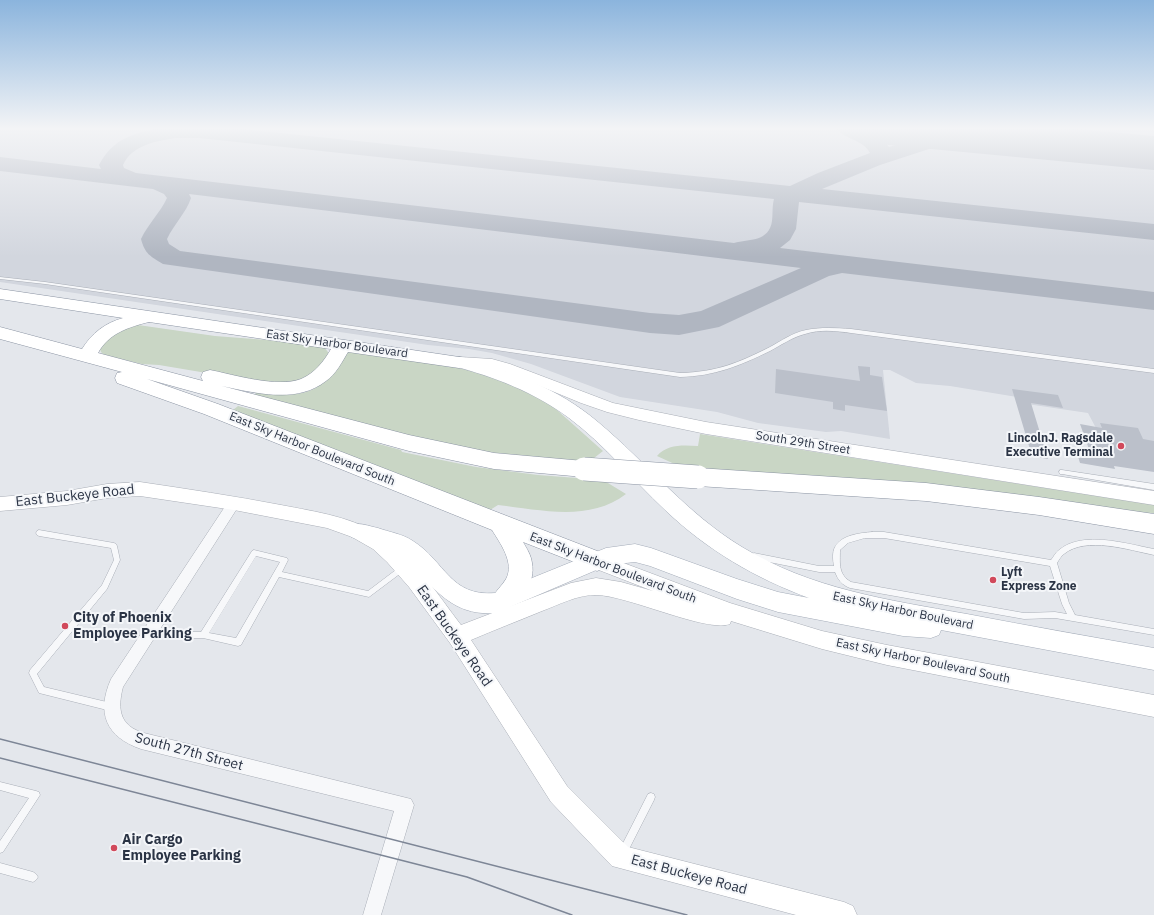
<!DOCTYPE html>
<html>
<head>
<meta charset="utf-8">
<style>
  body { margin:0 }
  canvas { display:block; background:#e4e7ec }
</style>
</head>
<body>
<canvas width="1154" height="915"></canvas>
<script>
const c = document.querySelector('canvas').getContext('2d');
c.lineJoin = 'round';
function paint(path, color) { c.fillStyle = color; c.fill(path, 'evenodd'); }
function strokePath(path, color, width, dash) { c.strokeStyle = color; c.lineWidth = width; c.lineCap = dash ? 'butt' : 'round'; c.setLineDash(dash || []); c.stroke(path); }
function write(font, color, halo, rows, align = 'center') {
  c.font = font + ' "IBM Plex Sans",sans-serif'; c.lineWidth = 4; c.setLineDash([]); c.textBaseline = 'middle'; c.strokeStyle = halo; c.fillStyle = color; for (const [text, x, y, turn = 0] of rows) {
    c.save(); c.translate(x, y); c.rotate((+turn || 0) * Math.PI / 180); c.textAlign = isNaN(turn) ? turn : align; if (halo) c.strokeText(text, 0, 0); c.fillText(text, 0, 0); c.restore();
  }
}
paint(new Path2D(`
  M 0,129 L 1154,129 L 1154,461 L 1097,430 L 1088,413 L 1027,404 L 1017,397 L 950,386 L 916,383 L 890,370 L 883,370 L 890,439 L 841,431 L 826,432 L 758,423 L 717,412 L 620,397 L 531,364 L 492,353 L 469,349 L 428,345 L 0,282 Z`), '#d2d6de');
paint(new Path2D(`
  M 138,325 L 215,336 L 280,341 L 325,348 L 330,355 L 309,381 L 278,385 L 159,365 L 142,364 L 104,355 L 101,352 L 99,347 L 112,333 Z
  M 348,351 L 449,366 L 472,371 L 512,384 L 548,402 L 603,451 L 589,462 L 466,450 L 254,395 L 258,391 C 278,394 306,399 322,383 C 331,373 339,361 348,351 Z
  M 238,406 L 401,450 L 402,452 L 476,467 L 538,475 L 603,480 L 626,494 C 590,522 541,510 498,505 L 490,510 L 233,410 Z
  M 700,434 L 1154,505 L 1154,513 L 1128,512 L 681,467 L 657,456 C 667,444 683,445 698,446 Z`), '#c9d6c5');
paint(new Path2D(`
  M 154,129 L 242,129 L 790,186 L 818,173 L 870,153 C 863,139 845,140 837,129 C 860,129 874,126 889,147 C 928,134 963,131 1004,133 C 1016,134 1029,134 1041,137 L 1044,142 L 1041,147 L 1033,149 L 976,146 L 929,149 L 880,165 L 822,189 L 1154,224 L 1154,240 L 799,202 L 796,229 L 790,240 L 780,248 L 1154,292 L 1154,310 L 842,273 L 829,276 L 719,327 L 679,335 L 650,333 L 163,264 C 150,256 145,254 141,239 C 148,224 160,213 167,198 L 164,194 L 153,189 L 0,171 L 0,157 L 101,169 L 99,165 C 112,141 128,135 154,129 ZM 176,138 L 199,138 L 774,199 C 772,206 773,214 772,221 C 769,242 749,239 734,243 L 136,173 L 124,168 L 123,165 C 132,145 156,141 176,138 ZM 189,194 L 801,268 L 701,311 L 679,315 L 650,313 L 180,251 L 169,244 L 167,239 C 174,224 186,213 191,198 Z`), '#b0b6c1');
paint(new Path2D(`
  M 862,129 L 1078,129 L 1154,136 L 1154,170 L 889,145 L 870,141 Z`), '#b0b6c1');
paint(new Path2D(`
  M 858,366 L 870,367 L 870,375 L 882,377 L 887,411 L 845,405 L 845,411 L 833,409 L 833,402 L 775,393 L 776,369 L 860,381 Z
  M 1012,389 L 1058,395 L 1063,408 L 1031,403 L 1048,459 L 1032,456 Z
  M 1100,423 L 1138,428 L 1143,439 L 1154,441 L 1154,472 L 1114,466 L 1115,469 L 1080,463 L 1076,450 L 1090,452 L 1080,424 L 1102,428 Z`), '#bbc0ca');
const lane = new Path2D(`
  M 0,277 L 45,282 L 680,373 C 717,372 738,363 770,347 C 781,341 792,333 806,330 C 821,327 836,328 851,329 L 1154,369 L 1154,373 L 851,333 C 836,331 820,329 805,334 C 793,337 781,345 770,351 C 739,366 715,376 680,377 L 45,284 L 0,279 Z
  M 1060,470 L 1062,470 L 1154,484 L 1154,490 L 1062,474 L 1060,474 L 1059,472 Z
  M 39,530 L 114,543 L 116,544 L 117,546 L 120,560 L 107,589 L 37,674 L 44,687 L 111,703 L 114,704 L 115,707 L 114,710 L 111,711 L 39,693 L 29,673 L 30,670 L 102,585 L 114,560 L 111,548 L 39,536 L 37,535 L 36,533 L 37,531 Z
  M 872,532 L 884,532 L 1051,560 C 1054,556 1056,552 1059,550 C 1083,530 1127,544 1154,549 L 1154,555 C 1129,550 1086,536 1064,554 C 1061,556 1059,560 1057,563 L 1069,603 L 1075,615 L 1154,629 L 1154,635 L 1055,618 L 1024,619 L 850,588 C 842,585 838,580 835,572 L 819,572 L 754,559 L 752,558 L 751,556 L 752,554 L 754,553 L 819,566 L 834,566 C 833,561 832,552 835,547 C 841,535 860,533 872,532 ZM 865,538 L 884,538 L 1050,566 L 1062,604 L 1067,614 L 1055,612 L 1024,613 L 851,582 C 838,574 840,564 840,550 L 848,543 Z
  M 254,550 L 287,558 L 288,560 L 282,572 L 368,591 L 401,566 L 403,565 L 405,566 L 406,568 L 405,570 L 369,597 L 279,577 L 241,645 L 238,646 L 203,638 L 178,638 L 149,632 L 148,630 L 149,628 L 152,627 L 178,632 L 201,632 L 252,551 ZM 256,556 L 280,562 L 236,638 L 209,633 Z
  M 0,782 L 36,791 L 39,792 L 40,795 L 3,852 L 0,853 L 0,841 L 29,798 L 0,790 Z
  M 651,793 L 654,794 L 655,797 L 654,800 L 626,855 L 623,856 L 620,855 L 619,852 L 620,849 L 648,794 Z
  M 0,863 L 33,872 L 36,874 L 38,877 L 36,880 L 33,882 L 0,873 Z`);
const street = new Path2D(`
  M 234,498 L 238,499 L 240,503 L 238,507 L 123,687 C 117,710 120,726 144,733 L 411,799 L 414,805 L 381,915 L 363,915 L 394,811 L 141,749 C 106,737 96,713 111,679 L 230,499 Z`);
const secondary = new Path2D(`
  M 460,357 L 492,359 L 510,364 L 613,403 L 706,422 L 1154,491 L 1154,505 L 706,434 L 639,420 L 607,412 L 581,403 L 506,372 L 492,369 L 455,365 L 453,362 L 455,359 Z
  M 140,482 C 187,489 234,496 281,505 C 317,512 354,517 385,538 C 416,560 438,595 461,625 L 571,583 L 596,578 L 621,582 L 653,591 L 591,567 L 588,561 L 591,555 L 597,553 L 730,603 L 822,631 L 887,645 L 1154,695 L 1154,717 L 887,665 L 822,649 L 731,621 L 730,624 C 707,633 629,596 597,595 C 579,594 558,605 542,611 C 518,621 494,630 471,640 L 567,786 L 628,847 L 844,902 L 853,906 L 857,915 L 796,915 L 612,866 L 551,802 L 450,643 L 409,587 L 387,562 L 373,549 L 352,537 L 327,528 L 234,510 L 140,496 L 107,498 L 67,505 L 0,511 L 0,497 L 67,491 L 107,484 Z`);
const primary = new Path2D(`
  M 459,357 C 509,370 558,388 598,422 C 647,463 686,513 742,547 C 811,589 888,600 967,614 C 1029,626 1092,637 1154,648 L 1154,670 L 941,630 L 939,635 L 931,638 L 903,636 L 778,612 L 737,599 L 650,566 L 635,562 L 608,565 L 496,613 C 459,616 441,597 418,572 C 412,565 405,557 398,553 C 384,544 366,542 351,537 L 348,531 L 351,525 C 360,522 368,526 378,528 C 389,532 403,534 413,541 C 445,561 450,597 495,593 L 606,548 L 635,544 L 651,548 L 737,579 L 778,592 L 809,598 C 755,578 707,550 665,510 C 633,480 605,445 569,418 C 534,392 495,377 453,366 L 451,362 L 453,358 Z`);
const highway = new Path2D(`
  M 0,289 L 466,358 L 468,362 L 466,366 L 459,368 L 348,352 C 342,362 336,374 326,381 C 297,404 255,393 222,386 L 409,435 L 494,453 L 584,461 L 592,463 L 595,469 L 592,475 L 584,477 L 494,469 L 409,451 L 147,379 L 218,404 L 605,554 L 609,561 L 605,568 L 597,571 L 523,542 C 527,549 531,555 532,563 C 536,582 521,604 504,610 L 495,607 L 492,599 C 495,591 502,586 506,579 C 515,563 500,543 492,530 L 204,414 L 117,383 L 115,378 L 117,373 L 122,372 L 0,339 L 0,327 L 82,349 C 92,333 105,323 123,318 L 0,299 ZM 149,322 L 331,349 C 324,361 315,373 301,379 C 277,388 235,375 210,370 L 203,372 L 201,377 L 203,381 L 98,353 C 109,333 129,327 149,322 Z
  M 698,468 L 926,483 L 1039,497 L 1154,514 L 1154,534 L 1039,515 L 926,501 L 698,486 L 690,483 L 687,477 L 690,471 Z`);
strokePath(lane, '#a9aeb7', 1);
strokePath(street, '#a9aeb7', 1);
strokePath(secondary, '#a9aeb7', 1);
strokePath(primary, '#a3abb8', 1);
strokePath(highway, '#8b94a3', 1);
paint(lane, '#f7f8fa');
paint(street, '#f7f8fa');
paint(secondary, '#fff');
paint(primary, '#fff');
paint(highway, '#fff');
strokePath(new Path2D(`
  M 0,739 L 687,915
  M 0,758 L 467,877 L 572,915`), '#7d8696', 1.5);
const highwayBridge = new Path2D(`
  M 584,469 L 698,477`);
strokePath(highwayBridge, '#8b94a3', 24, []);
strokePath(highwayBridge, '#fff', 23);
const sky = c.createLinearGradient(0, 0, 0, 257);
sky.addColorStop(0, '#8bb4dd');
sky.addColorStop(0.5, '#f3f4f6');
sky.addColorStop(1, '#f3f4f600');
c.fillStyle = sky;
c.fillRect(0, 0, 1154, 257);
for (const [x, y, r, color] of [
  [1121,446,4,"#d1495b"],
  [993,580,4,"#d1495b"],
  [65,626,4,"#d1495b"],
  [114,848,4,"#d1495b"]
]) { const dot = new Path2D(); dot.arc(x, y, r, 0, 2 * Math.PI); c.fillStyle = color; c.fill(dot); strokePath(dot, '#f4f6f9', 1.5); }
write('12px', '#2b3445', '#f4f6f9', [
  ["East Sky Harbor Boulevard",337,344,8],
  ["South 29th Street",803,443,9],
  ["East Sky Harbor Boulevard South",312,449,22],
  ["East Sky Harbor Boulevard South",613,568,21],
  ["East Sky Harbor Boulevard",903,611,12],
  ["East Sky Harbor Boulevard South",923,661,12]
]);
write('bold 12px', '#2b3445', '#f4f6f9', [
  ["LincolnJ. Ragsdale",1113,439],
  ["Executive Terminal",1113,453],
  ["Lyft",1001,573,"left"],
  ["Express Zone",1001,587,"left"]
], 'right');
write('14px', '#2b3445', '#f4f6f9', [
  ["East Buckeye Road",75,496,-6],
  ["East Buckeye Road",454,636,55],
  ["South 27th Street",189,752,15],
  ["East Buckeye Road",689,875,15]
]);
write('bold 14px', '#2b3445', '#f4f6f9', [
  ["City of Phoenix",73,618],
  ["Employee Parking",73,634],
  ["Air Cargo",122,840],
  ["Employee Parking",122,856]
], 'left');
</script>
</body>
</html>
